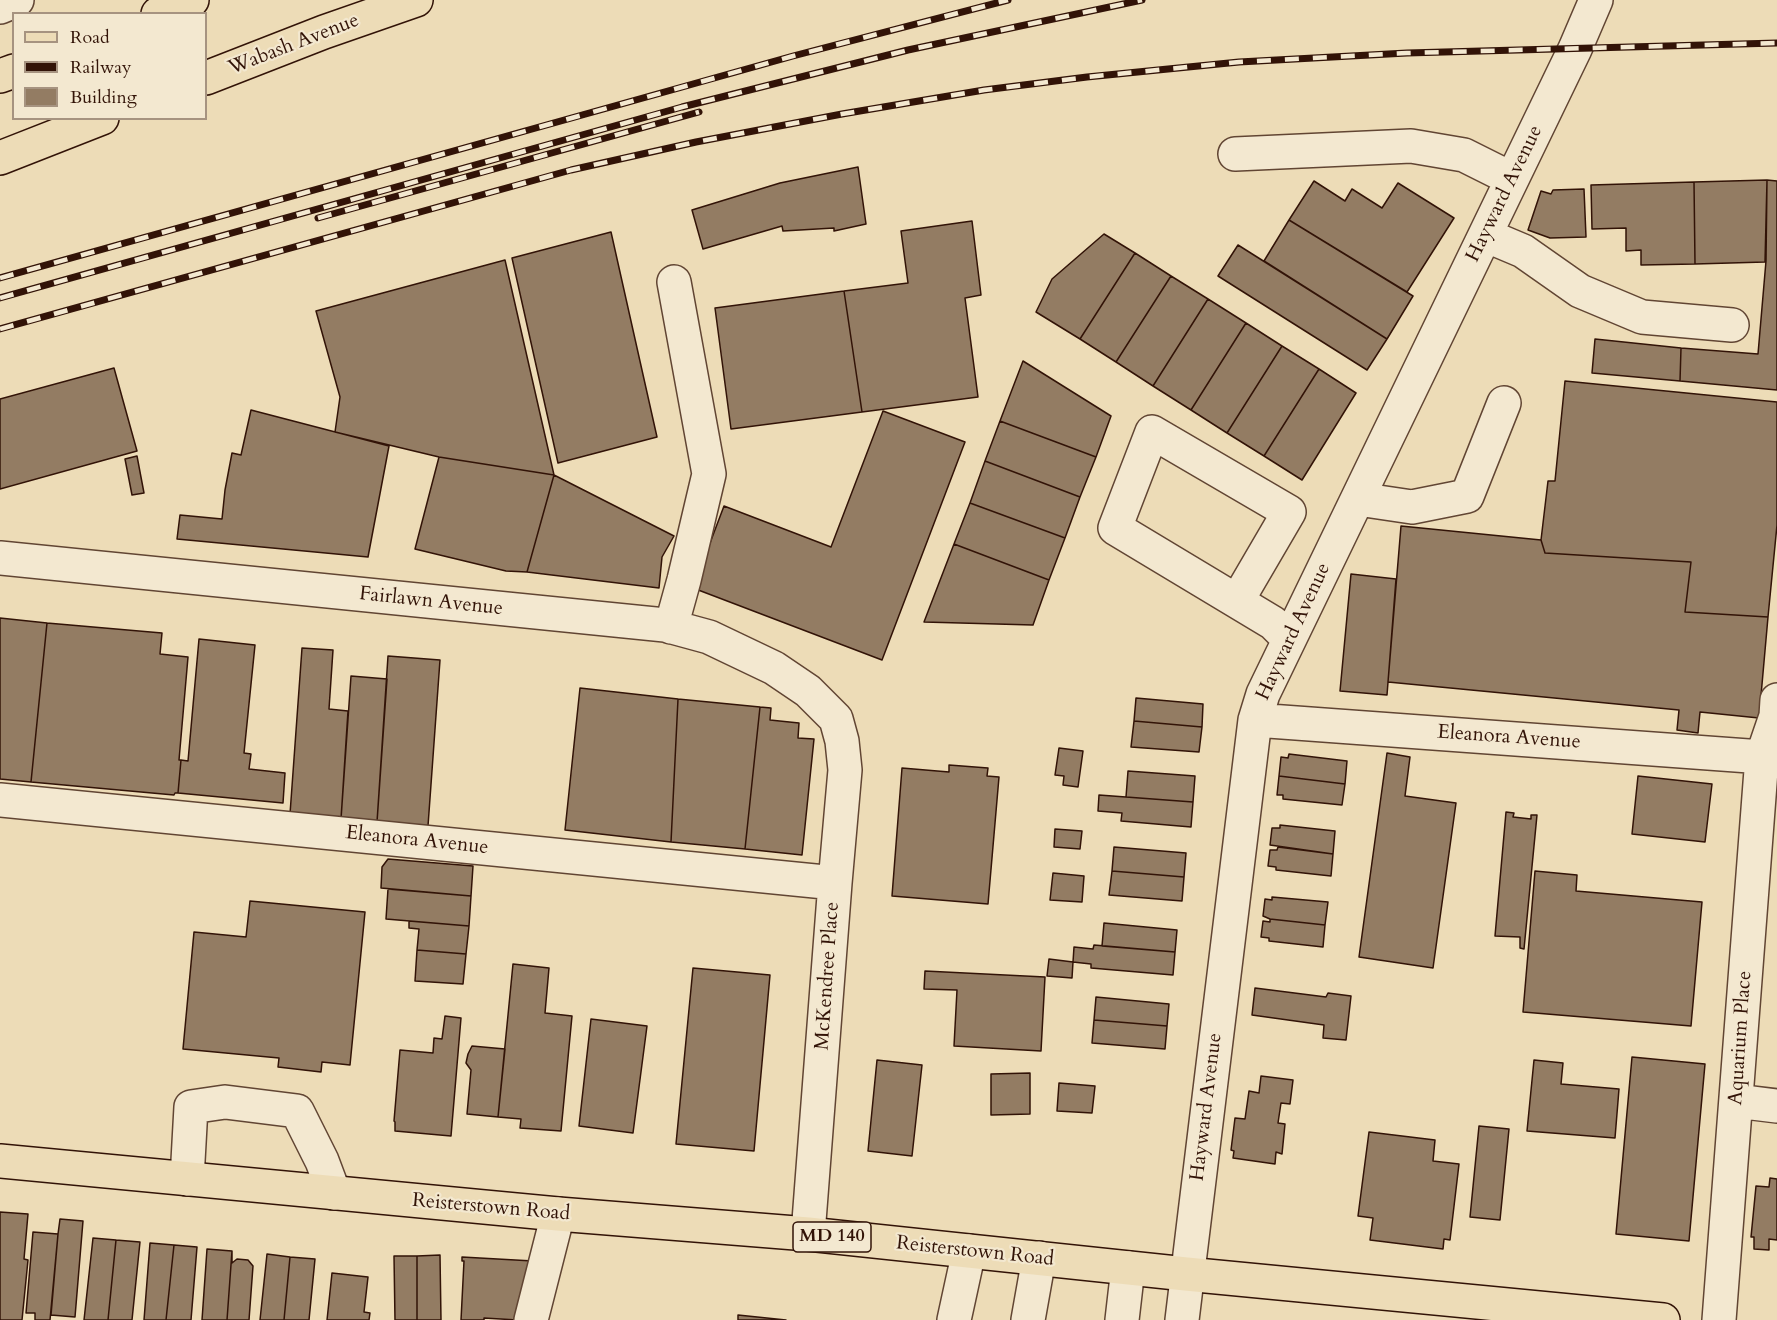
<!DOCTYPE html>
<html>
<head>
<meta charset="utf-8">
<style>
  body { margin:0 }
  #map { position:relative; width:1777px; height:1320px; overflow:hidden; background:#eddcb7; font-family:Cardo,serif }
  canvas { display:block }
  .legend { position:absolute; left:12px; top:12px; width:195px; height:108px; box-sizing:border-box; background:#f3e8d0; border:2px solid #a69380; margin:0; padding:8px 10px; list-style:none; font-size:18px; color:#321307 }
  .legend li { display:flex; align-items:center; gap:12px; height:30px }
  .legend b { width:30px; border:2px solid #a69380 }
</style>
</head>
<body>
<div id="map">
<canvas width="1777" height="1320"></canvas>
<ul class="legend">
<li><b style="height:8px;background:#eddcb7"></b>Road</li>
<li><b style="height:8px;background:#321307"></b>Railway</li>
<li><b style="height:16px;background:#937c63"></b>Building</li>
</ul>
</div>
<script>
const c = document.querySelector('canvas').getContext('2d');
c.lineJoin = 'round';
function paint(path, color) { c.fillStyle = color; c.fill(path, 'evenodd'); }
function strokePath(path, color, width, dash) { c.strokeStyle = color; c.lineWidth = width; c.lineCap = dash ? 'butt' : 'round'; c.setLineDash(dash || []); c.stroke(path); }
function write(font, color, halo, rows, align = 'center') {
  c.font = font + ' Cardo,serif'; c.lineWidth = 4.5; c.setLineDash([]); c.textBaseline = 'middle'; c.strokeStyle = halo; c.fillStyle = color; for (const [text, x, y, turn = 0] of rows) {
    c.save(); c.translate(x, y); c.rotate((+turn || 0) * Math.PI / 180); c.textAlign = isNaN(turn) ? turn : align; if (halo) c.strokeText(text, 0, 0); c.fillText(text, 0, 0); c.restore();
  }
}
const building = new Path2D(`
  M 858,167 L 866,224 L 834,231 L 834,228 L 783,231 L 782,226 L 703,249 L 692,210 L 780,183 Z
  M 1767,180 L 1777,181 L 1777,390 L 1680,381 L 1681,348 L 1758,354 L 1766,261 Z
  M 1767,180 L 1765,262 L 1695,264 L 1694,182 Z
  M 1314,181 L 1345,201 L 1352,189 L 1382,208 L 1398,183 L 1454,218 L 1407,292 L 1289,220 Z
  M 1694,182 L 1695,264 L 1641,265 L 1641,250 L 1626,251 L 1626,228 L 1592,229 L 1591,185 Z
  M 1584,189 L 1586,237 L 1550,238 L 1528,230 L 1541,191 L 1551,194 L 1553,190 Z
  M 1289,220 L 1413,296 L 1387,339 L 1264,261 Z
  M 972,221 L 981,295 L 965,298 L 978,397 L 862,412 L 844,291 L 908,283 L 901,231 Z
  M 611,232 L 657,437 L 558,463 L 512,258 Z
  M 1104,234 L 1135,253 L 1080,339 L 1036,312 L 1052,279 Z
  M 1238,245 L 1387,339 L 1367,370 L 1218,276 Z
  M 1135,253 L 1171,276 L 1116,362 L 1080,339 Z
  M 505,260 L 554,475 L 439,457 L 335,432 L 340,397 L 316,311 Z
  M 1171,276 L 1208,299 L 1153,386 L 1116,362 Z
  M 844,291 L 862,412 L 731,429 L 715,308 Z
  M 1208,299 L 1246,323 L 1191,410 L 1153,386 Z
  M 1246,323 L 1282,346 L 1227,433 L 1191,410 Z
  M 1595,339 L 1681,348 L 1680,381 L 1592,373 Z
  M 1282,346 L 1319,369 L 1264,456 L 1227,433 Z
  M 1023,361 L 1111,416 L 1096,457 L 1000,421 Z
  M 114,368 L 137,451 L 0,489 L 0,399 Z
  M 1319,369 L 1356,393 L 1302,480 L 1264,456 Z
  M 1565,381 L 1777,402 L 1777,525 L 1768,617 L 1685,612 L 1691,562 L 1545,553 L 1541,540 L 1548,481 L 1555,481 Z
  M 251,410 L 389,446 L 368,557 L 177,539 L 180,515 L 222,519 L 225,490 L 232,453 L 241,455 Z
  M 883,411 L 965,442 L 882,660 L 693,588 L 724,506 L 831,547 Z
  M 1000,421 L 1096,457 L 1080,497 L 985,461 Z
  M 137,456 L 144,493 L 132,495 L 125,459 Z
  M 439,457 L 554,475 L 527,572 L 506,571 L 415,549 Z
  M 985,461 L 1080,497 L 1065,538 L 970,503 Z
  M 554,475 L 674,536 L 662,557 L 659,588 L 527,572 Z
  M 970,503 L 1065,538 L 1049,580 L 954,544 Z
  M 1401,526 L 1541,540 L 1545,553 L 1691,562 L 1685,612 L 1768,617 L 1759,718 L 1700,712 L 1698,733 L 1677,730 L 1679,710 L 1388,682 Z
  M 954,544 L 1049,580 L 1033,625 L 924,622 Z
  M 1351,574 L 1396,579 L 1387,695 L 1340,691 Z
  M 0,618 L 47,623 L 31,782 L 0,779 Z
  M 47,623 L 162,633 L 160,654 L 188,657 L 179,760 L 181,760 L 178,793 L 175,793 L 174,795 L 31,782 Z
  M 199,639 L 255,645 L 244,753 L 251,754 L 249,769 L 285,773 L 283,803 L 178,793 L 181,760 L 188,761 Z
  M 302,648 L 333,650 L 329,709 L 348,711 L 341,819 L 290,814 Z
  M 388,656 L 440,660 L 428,826 L 377,822 Z
  M 351,676 L 387,679 L 377,822 L 341,819 Z
  M 580,688 L 678,699 L 671,842 L 565,830 Z
  M 1136,698 L 1203,704 L 1202,727 L 1134,721 Z
  M 678,699 L 760,707 L 745,849 L 671,842 Z
  M 760,707 L 771,708 L 770,720 L 799,723 L 798,738 L 814,739 L 802,855 L 745,849 Z
  M 1134,721 L 1202,727 L 1199,752 L 1131,747 Z
  M 1059,748 L 1083,751 L 1078,787 L 1063,785 L 1064,776 L 1055,775 Z
  M 1387,753 L 1410,757 L 1405,796 L 1456,803 L 1433,968 L 1359,957 Z
  M 1289,754 L 1347,761 L 1345,784 L 1279,776 L 1281,757 L 1288,758 Z
  M 949,765 L 988,768 L 987,776 L 999,777 L 988,904 L 892,896 L 902,768 L 949,772 Z
  M 1128,771 L 1195,776 L 1193,802 L 1126,797 Z
  M 1279,776 L 1345,784 L 1342,805 L 1283,799 L 1283,795 L 1277,795 Z
  M 1638,776 L 1712,784 L 1705,842 L 1632,834 Z
  M 1099,795 L 1193,802 L 1191,827 L 1121,821 L 1122,813 L 1098,811 Z
  M 1506,812 L 1514,813 L 1513,817 L 1531,819 L 1531,815 L 1537,815 L 1524,949 L 1520,948 L 1520,937 L 1495,936 Z
  M 1280,825 L 1335,831 L 1333,854 L 1270,845 L 1272,828 L 1280,828 Z
  M 1055,829 L 1082,831 L 1080,849 L 1054,847 Z
  M 1114,847 L 1186,853 L 1184,877 L 1112,871 Z
  M 1278,847 L 1333,854 L 1331,876 L 1276,870 L 1276,867 L 1268,866 L 1270,850 L 1277,850 Z
  M 388,859 L 473,866 L 471,896 L 381,888 L 382,867 Z
  M 1112,871 L 1184,877 L 1182,901 L 1109,895 Z
  M 1535,871 L 1577,875 L 1576,891 L 1702,902 L 1691,1026 L 1523,1012 Z
  M 1053,873 L 1084,876 L 1082,902 L 1050,900 Z
  M 388,889 L 471,896 L 469,926 L 386,919 Z
  M 1272,897 L 1328,902 L 1325,925 L 1270,919 L 1263,916 L 1265,899 L 1272,900 Z
  M 250,901 L 365,912 L 350,1065 L 322,1062 L 321,1072 L 278,1067 L 279,1058 L 183,1049 L 194,932 L 246,937 Z
  M 1270,919 L 1325,925 L 1323,947 L 1269,941 L 1269,938 L 1261,937 L 1263,921 L 1270,922 Z
  M 409,921 L 469,926 L 466,954 L 417,950 L 419,929 L 409,928 Z
  M 1104,923 L 1177,930 L 1175,952 L 1102,946 Z
  M 1094,945 L 1175,952 L 1173,975 L 1091,968 L 1091,964 L 1073,962 L 1074,947 L 1093,949 Z
  M 417,950 L 466,954 L 463,984 L 415,981 Z
  M 1049,959 L 1073,962 L 1072,978 L 1047,976 Z
  M 513,964 L 549,968 L 545,1013 L 572,1016 L 561,1131 L 520,1128 L 521,1119 L 498,1117 Z
  M 693,968 L 770,975 L 754,1151 L 676,1144 Z
  M 925,971 L 1045,977 L 1041,1051 L 954,1046 L 957,990 L 924,989 Z
  M 1255,988 L 1326,997 L 1328,993 L 1351,996 L 1346,1040 L 1323,1038 L 1324,1025 L 1252,1015 Z
  M 1096,997 L 1169,1004 L 1167,1026 L 1094,1020 Z
  M 445,1016 L 461,1018 L 451,1136 L 395,1131 L 395,1122 L 394,1121 L 400,1050 L 433,1053 L 434,1038 L 442,1039 Z
  M 591,1019 L 647,1026 L 633,1133 L 579,1126 Z
  M 1094,1020 L 1167,1026 L 1165,1049 L 1092,1043 Z
  M 472,1046 L 505,1049 L 498,1117 L 467,1114 L 471,1070 L 466,1063 L 468,1054 Z
  M 1632,1057 L 1705,1064 L 1689,1241 L 1616,1234 Z
  M 877,1060 L 922,1065 L 912,1156 L 868,1151 Z
  M 1534,1060 L 1563,1063 L 1561,1084 L 1619,1089 L 1615,1138 L 1527,1131 Z
  M 1030,1073 L 1030,1114 L 991,1115 L 991,1074 Z
  M 1261,1076 L 1293,1080 L 1290,1104 L 1281,1103 L 1278,1123 L 1285,1124 L 1282,1154 L 1276,1152 L 1275,1164 L 1233,1158 L 1234,1151 L 1231,1150 L 1235,1118 L 1245,1119 L 1249,1091 L 1259,1093 Z
  M 1059,1083 L 1095,1086 L 1092,1113 L 1057,1111 Z
  M 1479,1126 L 1509,1129 L 1500,1220 L 1470,1217 Z
  M 1369,1132 L 1435,1140 L 1433,1161 L 1459,1164 L 1450,1240 L 1444,1239 L 1443,1249 L 1370,1240 L 1373,1218 L 1358,1216 Z
  M 1770,1178 L 1777,1179 L 1777,1240 L 1769,1239 L 1769,1250 L 1754,1249 L 1754,1237 L 1751,1237 L 1756,1186 L 1769,1187 Z
  M 0,1212 L 28,1214 L 24,1259 L 28,1260 L 22,1320 L 0,1320 Z
  M 60,1219 L 83,1221 L 75,1317 L 51,1315 L 58,1234 Z
  M 33,1232 L 58,1234 L 50,1320 L 35,1320 L 35,1313 L 26,1313 Z
  M 93,1238 L 116,1240 L 108,1320 L 84,1320 Z
  M 116,1240 L 140,1242 L 132,1320 L 108,1320 Z
  M 150,1243 L 174,1245 L 166,1320 L 144,1320 Z
  M 174,1245 L 197,1247 L 191,1320 L 166,1320 Z
  M 207,1249 L 232,1251 L 227,1320 L 202,1320 Z
  M 232,1251 L 232,1263 L 237,1259 L 248,1260 L 253,1266 L 249,1320 L 227,1320 Z
  M 267,1254 L 290,1257 L 284,1320 L 260,1320 Z
  M 440,1255 L 441,1320 L 417,1320 L 417,1256 Z
  M 394,1256 L 417,1256 L 417,1320 L 395,1320 Z
  M 290,1257 L 315,1259 L 309,1320 L 284,1320 Z
  M 462,1257 L 533,1261 L 517,1320 L 484,1318 L 484,1320 L 461,1320 L 464,1261 L 462,1261 Z
  M 332,1273 L 368,1277 L 364,1312 L 370,1313 L 369,1320 L 327,1320 Z
  M 738,1315 L 786,1320 L 738,1320 Z`);
paint(building, '#937c63');
strokePath(building, '#321307', 1.5);
const minor = new Path2D(`
  M 0,7 L 17,0
  M 1235,154 L 1411,146 L 1464,155 L 1512,179
  M 1485,235 L 1523,251 L 1580,291 L 1642,317 L 1732,325
  M 1358,499 L 1412,507 L 1467,496 L 1504,403
  M 0,558 L 665,625 L 709,637 L 774,668 L 808,691 L 836,719 L 842,741 L 845,770 L 835,883 L 808,1234
  M 1237,601 L 1289,512 L 1152,432 L 1115,528 L 1273,623 L 1289,639
  M 671,627 L 684,580 L 709,474 L 674,282
  M 1255,720 L 1777,758
  M 0,800 L 835,883
  M 1736,1101 L 1777,1106
  M 187,1179 L 191,1107 L 225,1102 L 297,1111 L 322,1161 L 334,1193
  M 531,1320 L 558,1214
  M 954,1320 L 969,1251
  M 1028,1320 L 1039,1258
  M 1122,1320 L 1128,1268
  M 1182,1320 L 1255,720 L 1263,694 L 1575,49 L 1596,0
  M 1719,1320 L 1762,757 L 1776,716 L 1777,700`);
const major = new Path2D(`
  M 158,14 L 192,0
  M 0,76 L 14,71
  M 206,78 L 324,32 L 416,0
  M 0,158 L 102,118
  M 0,1161 L 558,1214 L 808,1234 L 1186,1274 L 1663,1320`);
strokePath(minor, '#614533', 36);
strokePath(major, '#321307', 36);
strokePath(minor, '#f3e8d0', 33);
strokePath(major, '#eddcb7', 33);
const rail = new Path2D(`
  M 318,218 L 699,112
  M 0,278 L 793,56 L 1008,0
  M 0,298 L 682,107 L 908,50 L 1142,0
  M 0,329 L 571,170 L 696,142 L 842,114 L 984,90 L 1087,77 L 1239,62 L 1407,53 L 1777,43`);
strokePath(rail, '#321307', 7);
strokePath(rail, '#f3e8d0', 4.5, [14]);
for (const [x, y, w] of [
  [832,1237,78]
]) { const box = new Path2D(); box.roundRect(x - w / 2, y - 15, w, 30, 4.5); c.fillStyle = '#f3e8d0'; c.fill(box); strokePath(box, '#321307', 1.5); }
write('bold 18px', '#321307', null, [
  ["MD 140",832,1237]
]);
write('20px', '#321307', '#f3e8d0', [
  ["Wabash Avenue",294,45,-21],
  ["Hayward Avenue",1505,194,-64],
  ["Fairlawn Avenue",431,602,6],
  ["Hayward Avenue",1294,632,-65],
  ["Eleanora Avenue",1509,738,4],
  ["Eleanora Avenue",417,841,6],
  ["McKendree Place",828,976,-86],
  ["Aquarium Place",1741,1038,-86],
  ["Hayward Avenue",1207,1107,-83],
  ["Reisterstown Road",491,1208,5],
  ["Reisterstown Road",975,1252,6]
]);
</script>
</body>
</html>
